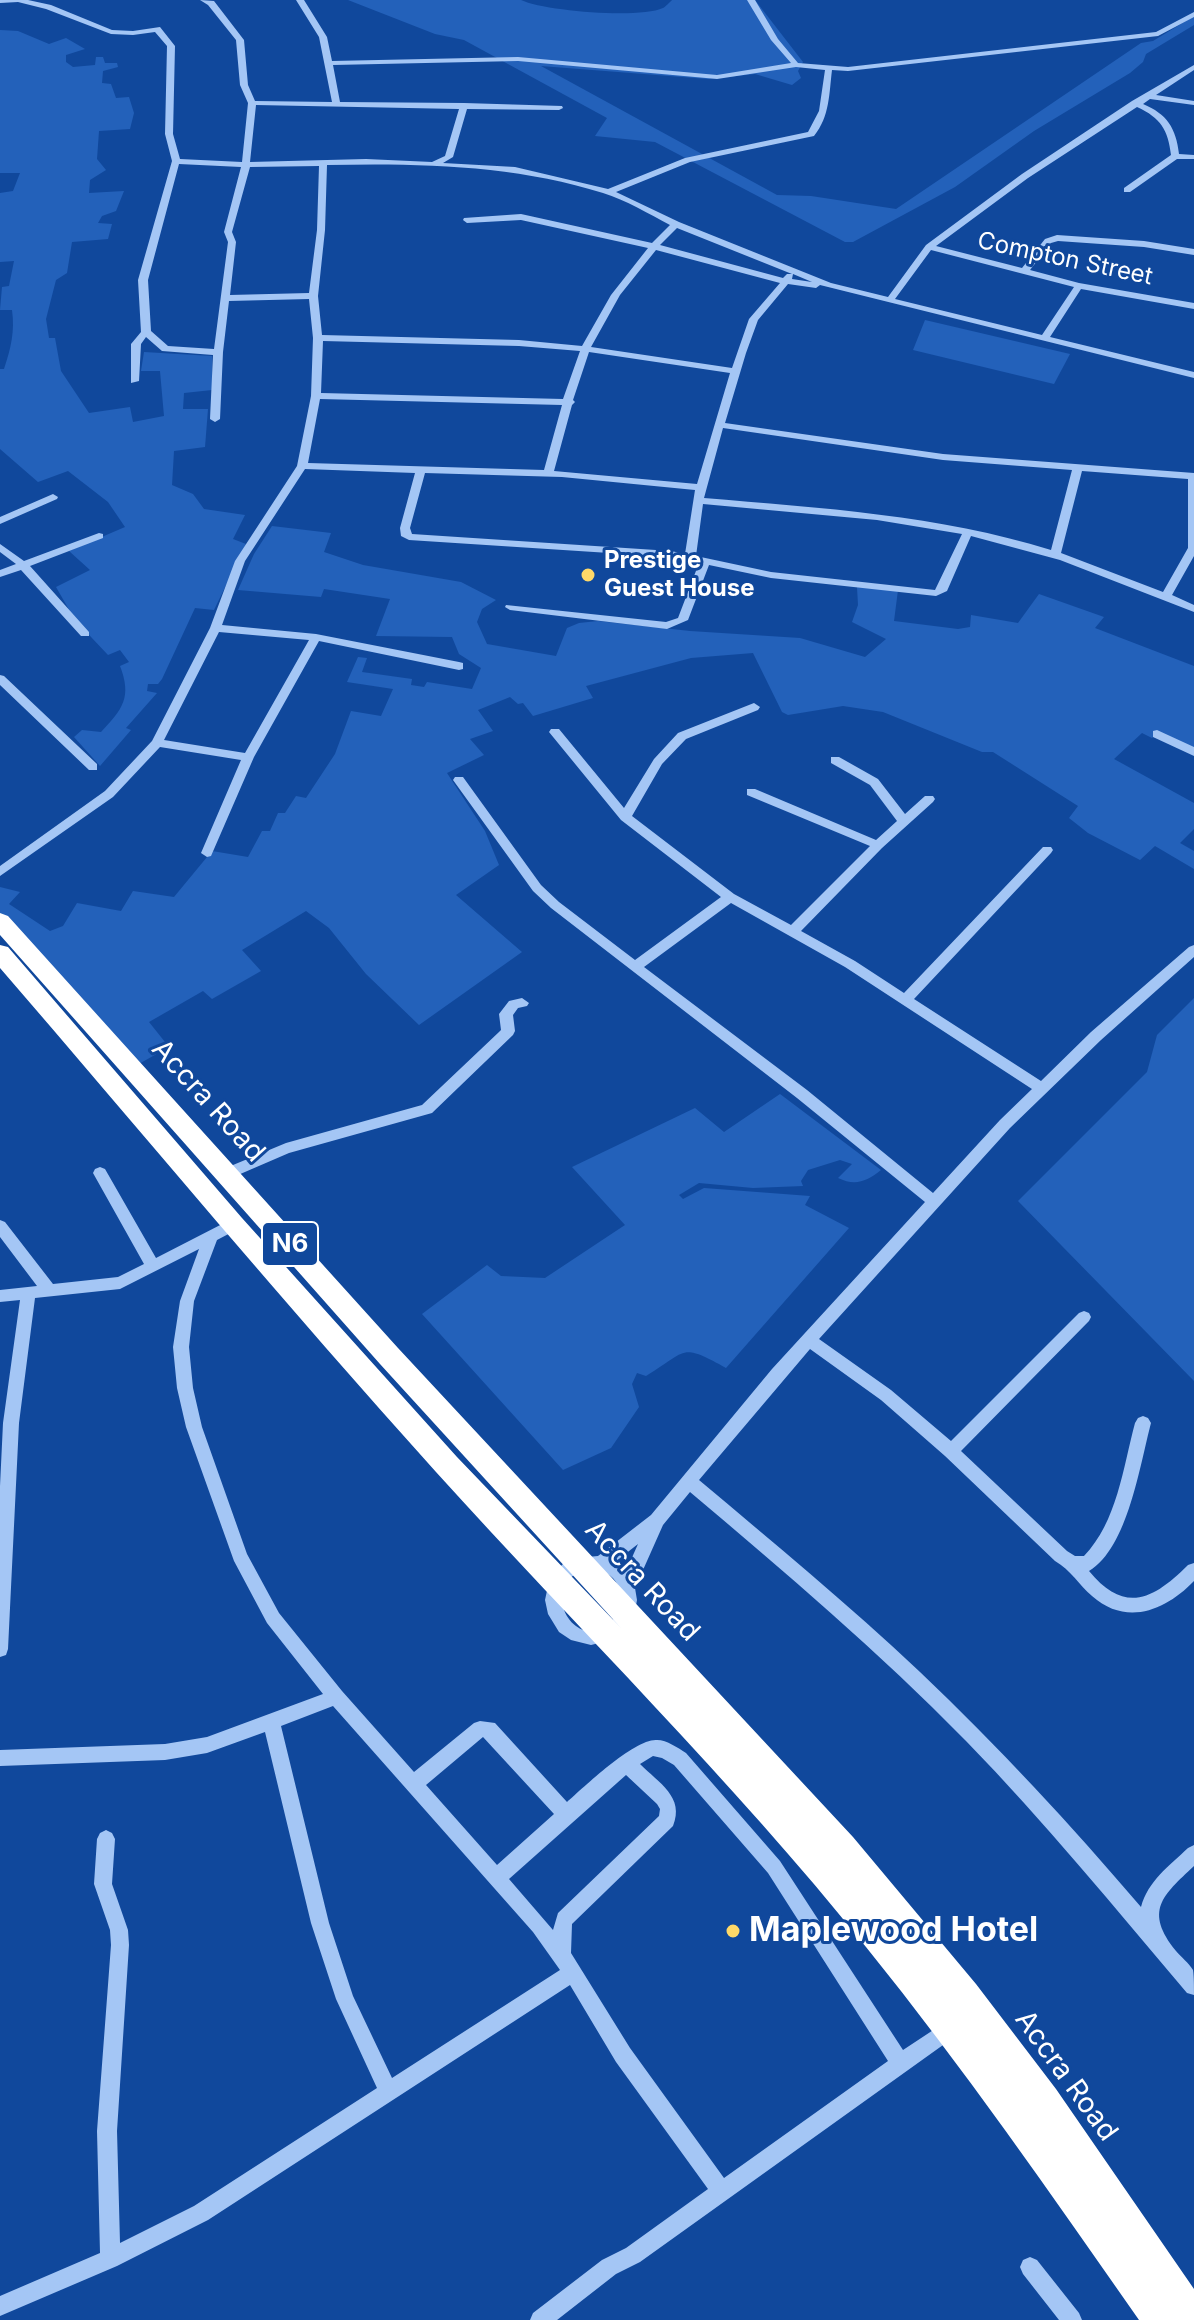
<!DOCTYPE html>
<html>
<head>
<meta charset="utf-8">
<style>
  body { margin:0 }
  canvas { display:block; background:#10489c }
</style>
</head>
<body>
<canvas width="1194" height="2320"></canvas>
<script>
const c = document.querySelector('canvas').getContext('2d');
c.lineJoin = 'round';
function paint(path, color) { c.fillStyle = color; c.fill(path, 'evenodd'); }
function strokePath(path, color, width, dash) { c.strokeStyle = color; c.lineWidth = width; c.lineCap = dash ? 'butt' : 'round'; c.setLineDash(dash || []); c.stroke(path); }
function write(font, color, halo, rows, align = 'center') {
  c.font = font + ' Inter,sans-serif'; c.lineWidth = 6; c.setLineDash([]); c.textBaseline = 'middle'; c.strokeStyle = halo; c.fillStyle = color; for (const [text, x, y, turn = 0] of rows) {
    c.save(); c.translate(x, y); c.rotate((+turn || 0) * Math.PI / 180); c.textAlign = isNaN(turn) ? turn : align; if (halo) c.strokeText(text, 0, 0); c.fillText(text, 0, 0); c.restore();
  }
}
paint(new Path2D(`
  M 348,0 L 521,0 C 544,11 639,19 663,8 C 664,8 671,1 672,0 L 755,0 L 803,62 L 798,71 L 801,78 L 792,85 L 755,74 L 708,79 L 541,66 L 777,195 L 811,196 L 896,209 L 1141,43 L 1153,41 L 1194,16 L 1194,25 L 1146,54 L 1143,62 L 1130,73 L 1034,131 L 955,187 L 853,242 L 845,242 L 655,142 L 595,136 L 607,118 L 464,40 L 435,34 Z
  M 0,30 L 18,31 L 49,44 L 66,38 L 85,49 L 66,55 L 66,62 L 73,67 L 95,65 L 96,57 L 103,57 L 105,63 L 117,63 L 118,67 L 103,71 L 102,83 L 111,84 L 116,98 L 129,97 L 134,113 L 130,129 L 99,131 L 97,159 L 106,170 L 90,180 L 89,193 L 124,191 L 116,211 L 102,216 L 98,223 L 112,224 L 108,239 L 72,242 L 67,273 L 56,280 L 46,319 L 49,338 L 55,338 L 61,371 L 89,413 L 130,407 L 133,422 L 164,416 L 160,371 L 141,371 L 144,352 L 212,356 L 212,390 L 184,393 L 183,409 L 208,409 L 205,447 L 174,451 L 172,485 L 193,494 L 204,509 L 245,515 L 233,539 L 246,544 L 214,610 L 195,608 L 162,679 L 158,684 L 148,684 L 147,691 L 157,693 L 126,728 L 131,730 L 100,766 L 74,737 L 82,730 L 101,732 C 123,709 132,697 120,666 L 129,662 L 120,650 L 108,655 L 75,620 L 56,587 L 90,570 L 69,551 L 125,527 L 108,502 L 68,471 L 38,482 L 0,449 L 0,369 L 4,369 C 11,348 15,331 12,310 L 0,310 L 2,287 L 9,286 L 14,261 L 0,262 L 0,193 L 13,191 L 20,173 L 0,173 Z
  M 925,320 L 1070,354 L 1054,384 L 913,350 Z
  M 272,526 L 331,533 L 324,552 L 363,565 L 461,582 L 496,600 L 482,609 L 477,622 L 487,644 L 556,656 L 567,628 L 579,623 L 598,621 L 690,631 L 800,638 L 865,657 L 886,639 L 852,622 L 858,605 L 857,587 L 898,590 L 894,621 L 958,629 L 970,627 L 971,615 L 1018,623 L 1039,594 L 1104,617 L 1095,628 L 1194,666 L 1194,749 L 1159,732 L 1152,738 L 1142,733 L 1114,759 L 1194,803 L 1194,829 L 1180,843 L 1194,851 L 1194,869 L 1155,846 L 1140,860 L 1088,833 L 1069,818 L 1078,806 L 993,752 L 982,752 L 883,712 L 843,706 L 788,715 L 782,712 L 753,653 L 691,658 L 586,686 L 593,698 L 533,716 L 523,703 L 518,704 L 510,697 L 478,710 L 493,731 L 470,739 L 484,755 L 447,773 L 485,831 L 499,865 L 456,895 L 522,952 L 419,1025 L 366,974 L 329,928 L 306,911 L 242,950 L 261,971 L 212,999 L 203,991 L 149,1022 L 169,1047 L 137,1065 L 0,914 L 0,887 L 20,892 L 9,904 L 50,931 L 63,926 L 77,903 L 121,911 L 133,891 L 174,897 L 212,851 L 248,857 L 262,831 L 270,831 L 278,813 L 285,813 L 296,796 L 306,798 L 335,754 L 351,711 L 381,716 L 393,689 L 347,682 L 358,657 L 367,658 L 362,672 L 412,679 L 411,685 L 424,687 L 427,682 L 472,689 L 481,668 L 459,654 L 452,637 L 376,636 L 390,599 L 324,589 L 321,597 L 238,590 L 254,554 Z
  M 1194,998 L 1194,1381 L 1018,1201 L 1147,1072 L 1157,1035 Z
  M 780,1094 L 881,1170 C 866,1182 855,1186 838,1178 L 852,1164 L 840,1160 L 808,1170 L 801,1181 L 803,1186 L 753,1188 L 699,1183 L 679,1195 L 683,1199 L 704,1188 L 810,1196 L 805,1205 L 849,1228 L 726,1368 C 679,1342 688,1351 646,1376 L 637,1373 L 632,1384 L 639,1407 L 611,1448 L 563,1470 L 422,1314 L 487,1265 L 501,1276 L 545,1278 L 625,1225 L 572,1167 L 695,1108 L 724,1132 Z`), '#2361ba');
paint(new Path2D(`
  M 0,0 L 28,0 L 51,5 L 112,30 L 133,31 L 160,27 L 175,46 L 173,134 L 180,159 L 242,162 L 248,103 L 240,85 L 236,40 L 208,5 L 200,0 L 214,1 L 244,40 L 248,85 L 255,101 L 332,102 L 319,37 L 296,0 L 304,0 L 327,37 L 332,61 L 518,57 L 717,75 L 791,63 L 771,40 L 747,0 L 755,0 L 778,39 L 798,63 L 848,67 L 1156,32 L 1194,12 L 1194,17 L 1158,36 L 848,71 L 832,70 C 829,94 830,116 814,136 L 690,162 L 616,192 L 679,222 L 831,283 L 888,297 L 926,245 L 1022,174 L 1132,101 L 1194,65 L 1194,70 L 1156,95 L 1194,101 L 1194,105 L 1150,99 L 1143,104 C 1167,114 1176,128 1179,154 L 1194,155 L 1194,159 L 1177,159 L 1130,192 L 1124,192 L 1124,188 L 1171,155 C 1168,130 1161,118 1137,107 L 1028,178 L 936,246 L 1022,268 L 1045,239 L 1057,235 L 1144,241 L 1194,249 L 1194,255 L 1144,247 L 1058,241 L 1051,243 L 1030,270 L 1079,283 L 1194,303 L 1194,309 L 1081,289 L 1050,337 L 1194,372 L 1194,378 L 820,285 L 816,288 L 788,284 L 758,320 L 746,353 L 725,423 L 943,454 L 1194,473 L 1194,556 L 1172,595 L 1194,605 L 1194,612 L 1060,560 L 971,536 L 947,591 L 936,596 L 771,578 L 709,565 L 688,620 L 667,629 L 510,610 L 505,607 L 506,605 L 666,622 L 678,618 L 699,563 L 671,557 L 409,540 L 401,536 L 400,528 L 415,473 L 305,469 L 245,561 L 222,625 L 316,634 L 459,662 L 463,663 L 463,669 L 459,670 L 319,641 L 254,757 L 211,856 L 207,857 L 201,853 L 241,760 L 160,747 L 113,797 L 0,876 L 0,866 L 105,791 L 152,741 L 210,628 L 235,561 L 297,466 L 311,396 L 313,338 L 309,299 L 229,301 L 223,352 L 220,419 L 215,422 L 210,419 L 213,355 L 162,351 L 146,337 L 141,344 L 139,381 L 131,383 L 131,344 L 141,332 L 138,280 L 172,161 L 165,134 L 167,46 L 155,32 L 133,35 L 111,34 L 46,9 L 18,2 L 0,3 ZM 518,61 L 717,79 L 796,67 L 825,70 L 819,111 L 808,132 L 685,158 L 608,189 L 515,167 L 443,163 L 453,157 L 467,109 L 559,110 L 563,108 L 562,106 L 464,103 L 340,102 L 333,65 ZM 256,105 L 459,109 L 445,156 L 432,162 L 366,159 L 250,162 ZM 179,164 L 241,167 L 224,232 L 228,242 L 214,349 L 168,346 L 151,331 L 148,280 ZM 327,165 C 419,163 515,165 603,193 C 626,200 649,214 670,225 L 652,243 L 521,214 L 464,218 L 463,220 L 467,223 L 521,220 L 648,248 L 611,295 L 582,346 L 519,340 L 322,335 L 318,296 L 325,230 ZM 319,166 L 317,230 L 309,293 L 230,295 L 236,242 L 232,232 L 250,167 ZM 677,228 L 792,274 L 787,274 L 783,278 L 660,245 ZM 656,250 L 780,283 L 749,319 L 732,368 L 591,347 L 620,295 ZM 931,250 L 1074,287 L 1042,335 L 895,299 ZM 793,274 L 812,282 L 792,279 ZM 323,341 L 519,346 L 580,351 L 563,399 L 321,393 ZM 589,352 L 730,373 L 697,484 L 554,471 L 572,405 L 575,402 L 573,400 ZM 320,399 L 562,405 L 544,470 L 308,463 ZM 723,428 L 943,460 L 1072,470 L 1051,550 C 939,515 821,508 704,498 ZM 1082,471 L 1188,479 L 1188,548 L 1163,592 L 1061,553 ZM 425,473 L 562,477 L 695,490 L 685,554 L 671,551 L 412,534 L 410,528 ZM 703,504 L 877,520 L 962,534 L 935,590 L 771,572 L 696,556 ZM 219,632 L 309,640 L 245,753 L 164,740 Z
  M 53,494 L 58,497 L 57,499 L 0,524 L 0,517 Z
  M 99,533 L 103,534 L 103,538 L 30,566 L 89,632 L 89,636 L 81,636 L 21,570 L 0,577 L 0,570 L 16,564 L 0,552 L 0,544 L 24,561 Z
  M 0,675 L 4,676 L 97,764 L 97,770 L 89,770 L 0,685 Z
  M 754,703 L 760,707 L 758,710 L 686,739 L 662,764 L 632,816 L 734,894 L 791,925 L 870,846 L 747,795 L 747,789 L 755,789 L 876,840 L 897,821 L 870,785 L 831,763 L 831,757 L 839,757 L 878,779 L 905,814 L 925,796 L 933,796 L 935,799 L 933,802 L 882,848 L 801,931 L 855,961 L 904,993 L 1043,847 L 1051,847 L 1053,850 L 1051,853 L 914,999 L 1041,1081 L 1091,1032 L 1189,947 L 1194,945 L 1194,957 L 1101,1040 L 1010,1128 L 819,1339 L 891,1390 L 951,1441 L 1079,1313 L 1084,1311 L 1089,1313 L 1091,1317 L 1089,1321 L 961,1451 L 1067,1551 L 1075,1556 L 1084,1556 C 1117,1522 1123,1468 1135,1423 L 1138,1418 L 1143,1416 L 1148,1418 L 1151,1423 C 1140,1464 1128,1548 1089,1571 C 1125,1615 1154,1599 1188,1565 L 1194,1563 L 1194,1581 C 1166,1610 1127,1627 1092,1596 C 1079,1585 1071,1570 1055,1561 L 945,1456 L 881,1400 L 810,1349 L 699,1480 C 774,1543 849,1605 920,1672 C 998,1746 1071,1825 1141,1907 C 1148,1881 1169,1866 1188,1848 L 1194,1845 L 1194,1866 C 1162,1896 1144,1911 1176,1951 C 1181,1957 1189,1963 1193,1970 C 1194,1976 1194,1988 1194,1995 L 1187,1993 C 1114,1907 1045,1822 966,1741 C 879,1652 785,1572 690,1492 L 663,1525 L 635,1588 L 637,1600 L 635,1611 L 623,1632 L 611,1640 L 591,1645 L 571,1640 L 559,1632 L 548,1614 L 545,1600 L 548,1586 L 556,1571 L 564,1563 L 577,1558 L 598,1556 L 651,1515 L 772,1369 L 925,1202 L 797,1098 L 551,908 L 533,891 L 453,780 L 455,777 L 463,777 L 541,885 L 559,902 L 635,960 L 721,897 L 621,820 L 549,732 L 551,729 L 559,729 L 624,808 L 654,759 L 678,733 ZM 731,903 L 845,967 L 1032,1089 L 1000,1120 L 933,1193 L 807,1090 L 644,967 ZM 638,1544 L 626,1571 L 615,1562 ZM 591,1570 C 595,1571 599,1571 603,1572 C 625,1579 625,1611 609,1624 C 570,1655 535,1575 591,1570 Z
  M 1157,730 L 1194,747 L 1194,756 L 1153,737 L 1153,731 Z
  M 522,998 L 529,1003 L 527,1006 L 518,1008 L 513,1015 L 515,1031 L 513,1035 L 432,1113 L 289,1153 L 231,1178 L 221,1178 L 219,1174 L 221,1170 L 286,1143 L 422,1105 L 499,1032 L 501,1030 L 499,1014 L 509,1001 Z
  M 100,1167 L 105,1169 L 156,1258 L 228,1221 L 238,1221 L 240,1225 L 238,1229 L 217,1240 L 194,1301 L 189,1347 L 193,1388 L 202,1427 L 247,1554 L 279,1613 L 342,1691 L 414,1772 L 474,1723 L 480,1721 L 495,1723 L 567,1802 C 584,1787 635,1738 657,1740 C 667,1740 678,1748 686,1753 L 780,1861 L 903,2050 L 950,2019 L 957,2021 L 959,2028 L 957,2035 L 640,2262 L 616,2274 L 557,2320 L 530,2320 L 533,2313 L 602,2260 L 626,2248 L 708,2189 L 616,2062 L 570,1985 L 208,2220 L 117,2266 L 0,2316 L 0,2296 L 100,2253 L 97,2131 L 111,1945 L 110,1930 L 94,1884 L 97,1839 L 100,1833 L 106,1830 L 112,1833 L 115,1839 L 112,1884 L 128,1930 L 129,1945 L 117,2131 L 120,2243 L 194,2206 L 377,2088 L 336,1999 L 311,1923 L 265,1732 L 207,1753 L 165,1760 L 0,1766 L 0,1750 L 165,1744 L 207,1737 L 323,1694 L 267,1623 L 234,1561 L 186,1427 L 177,1388 L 173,1347 L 180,1301 L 199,1249 L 120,1289 L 35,1298 L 19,1423 L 8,1649 L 6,1655 L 0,1657 L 0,1486 L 3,1423 L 20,1300 L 0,1302 L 0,1290 L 37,1286 L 0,1237 L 0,1220 L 5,1222 L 53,1284 L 118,1277 L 144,1264 L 93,1173 L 95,1169 ZM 333,1706 L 533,1932 L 560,1970 L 392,2078 L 353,1996 L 329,1923 L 281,1726 ZM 483,1737 L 554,1814 L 497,1865 L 426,1785 ZM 653,1756 L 662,1758 L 674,1765 L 768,1873 L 888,2061 L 724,2178 L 630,2048 L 571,1953 L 572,1924 L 673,1826 C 685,1797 659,1783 640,1764 ZM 626,1775 L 657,1804 L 660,1809 L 659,1816 L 558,1913 L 553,1930 L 509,1879 Z
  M 1030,2257 L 1037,2260 L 1079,2313 L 1082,2320 L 1059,2320 L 1023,2274 L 1020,2267 L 1023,2260 Z`), '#a4c6f5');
paint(new Path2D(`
  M 0,913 L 8,916 L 398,1348 L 853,1837 L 976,1984 L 1056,2089 L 1194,2289 L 1194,2320 L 1139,2320 C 1051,2194 963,2067 866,1947 C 732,1780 579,1630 436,1472 C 287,1307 145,1136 0,968 L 0,945 L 8,947 L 242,1218 L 457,1457 L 621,1628 L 380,1364 L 0,935 Z`), '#fff');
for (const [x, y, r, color] of [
  [588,575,8,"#ffd968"],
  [733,1931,8,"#ffd968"]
]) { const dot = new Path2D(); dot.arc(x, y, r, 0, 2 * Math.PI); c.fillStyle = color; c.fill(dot); strokePath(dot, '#10489c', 3); }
write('24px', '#fff', '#10489c', [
  ["Compton Street",1065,259,12]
]);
write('bold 24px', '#fff', '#10489c', [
  ["Prestige",604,561],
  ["Guest House",604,589]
], 'left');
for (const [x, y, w] of [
  [290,1244,56]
]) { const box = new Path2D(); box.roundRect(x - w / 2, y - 22, w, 44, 6); c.fillStyle = '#10489c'; c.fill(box); strokePath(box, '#fff', 2); }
write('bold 26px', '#fff', null, [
  ["N6",290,1244]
]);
write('28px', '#fff', '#10489c', [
  ["Accra Road",208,1101,48],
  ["Accra Road",642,1581,47],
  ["Accra Road",1066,2076,54]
]);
write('bold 34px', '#fff', '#10489c', [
  ["Maplewood Hotel",749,1931]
], 'left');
</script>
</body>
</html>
